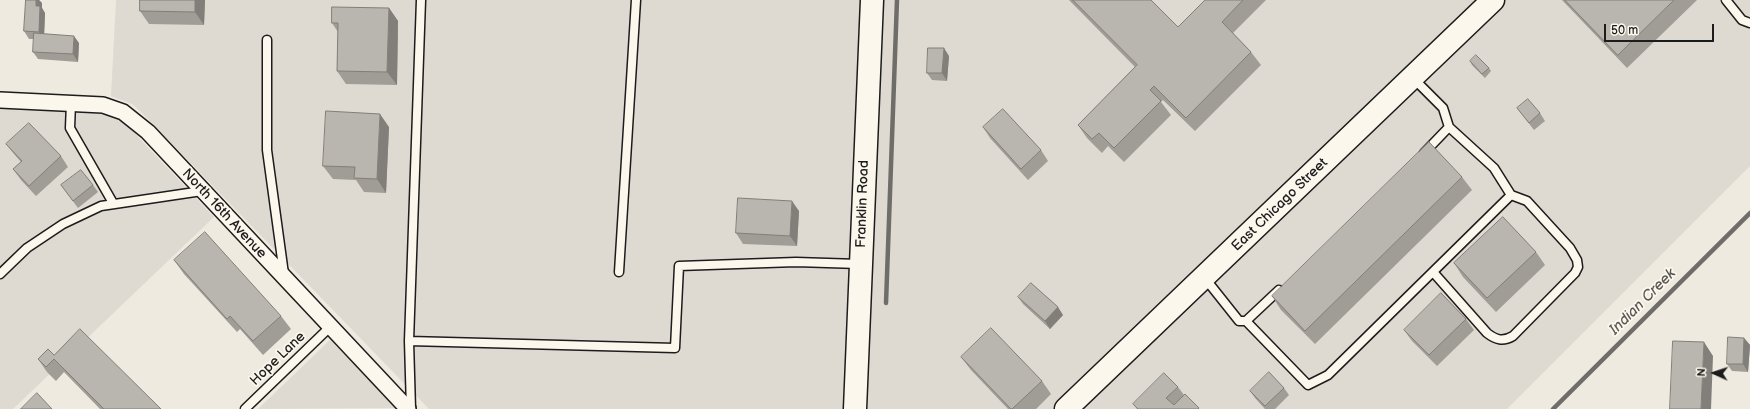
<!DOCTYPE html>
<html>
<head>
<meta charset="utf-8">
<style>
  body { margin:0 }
  #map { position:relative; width:1750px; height:409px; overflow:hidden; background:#eeeadf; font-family:"Balsamiq Sans",sans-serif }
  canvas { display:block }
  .north { position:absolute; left:1694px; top:353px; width:40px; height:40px; -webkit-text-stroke:3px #fbf7ec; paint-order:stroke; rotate:273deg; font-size:11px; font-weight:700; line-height:16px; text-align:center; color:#1c1c1c }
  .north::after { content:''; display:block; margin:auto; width:14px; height:18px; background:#1c1c1c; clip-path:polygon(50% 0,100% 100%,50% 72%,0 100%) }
  .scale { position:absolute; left:1604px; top:24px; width:110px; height:18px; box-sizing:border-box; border:2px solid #1c1c1c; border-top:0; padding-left:5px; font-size:12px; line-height:14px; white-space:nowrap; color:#1c1c1c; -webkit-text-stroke:3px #fbf7ec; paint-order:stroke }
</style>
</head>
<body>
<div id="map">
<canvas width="1750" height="409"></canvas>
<div class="north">N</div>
<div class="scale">50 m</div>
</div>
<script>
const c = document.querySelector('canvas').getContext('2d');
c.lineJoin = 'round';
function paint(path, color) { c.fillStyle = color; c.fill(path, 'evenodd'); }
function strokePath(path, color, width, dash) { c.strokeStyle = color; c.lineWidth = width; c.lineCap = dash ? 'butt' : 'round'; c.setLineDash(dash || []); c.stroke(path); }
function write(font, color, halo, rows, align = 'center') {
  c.font = font + ' "Balsamiq Sans",sans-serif'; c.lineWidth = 3.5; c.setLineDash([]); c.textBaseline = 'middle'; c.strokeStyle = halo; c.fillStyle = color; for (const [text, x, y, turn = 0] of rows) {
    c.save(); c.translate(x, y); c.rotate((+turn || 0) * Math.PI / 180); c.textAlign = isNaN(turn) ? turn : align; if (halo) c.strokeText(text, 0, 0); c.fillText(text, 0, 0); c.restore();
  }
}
paint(new Path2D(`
  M 116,0 L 1750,0 L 1750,166 L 1507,409 L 429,409 L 141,112 L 132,104 L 111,96 Z
  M 0,107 L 91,112 L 110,115 L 124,122 L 214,217 L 13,409 L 0,409 Z
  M 330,340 L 396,408 L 258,409 Z`), '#dedad1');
strokePath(new Path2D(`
  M 886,303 L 897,0
  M 1553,409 L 1750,213`), '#6f6d69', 4.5);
const lane = new Path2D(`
  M 1726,0 L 1742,20 L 1750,23
  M 267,40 L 267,150 L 284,274
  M 1413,78 L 1443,108 L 1449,127 L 1424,153
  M 71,103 L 70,128 L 113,203
  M 619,272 L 636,0
  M 1433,272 L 1487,333 C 1496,340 1503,342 1513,336 L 1575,273 L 1578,267 L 1577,260 L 1570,248 L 1527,201 L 1511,195
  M 0,274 L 27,248 L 63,224 L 101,206 L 202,191
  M 1204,277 L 1239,321 L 1246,321 L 1279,290
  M 1246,321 L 1308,385 L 1328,375 L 1511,195 L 1494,168 L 1449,127
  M 409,341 L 675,348 L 679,266 L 796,262 L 859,264
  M 245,409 L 330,327
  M 411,409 L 409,341 L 421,0`);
const street = new Path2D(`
  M 0,100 L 103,105 L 123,112 L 148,132 L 408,409`);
const secondary = new Path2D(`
  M 855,409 L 872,0
  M 1066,409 L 1493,0`);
strokePath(lane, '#1c1c1c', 11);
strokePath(street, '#1c1c1c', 18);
strokePath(secondary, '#1c1c1c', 25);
strokePath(lane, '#fbf7ec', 8);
strokePath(street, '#fbf7ec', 15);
strokePath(secondary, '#fbf7ec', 22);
paint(new Path2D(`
  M 26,0 L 39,0 L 42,3 L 42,8 L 45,13 L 44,34 L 79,43 L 78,62 L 38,59 L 33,52 L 34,39 L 29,39 L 24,31 Z
  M 205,0 L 204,25 L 149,24 L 140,11 Z
  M 1069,0 L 1151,0 L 1178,27 L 1205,0 L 1266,0 L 1233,33 L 1251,52 L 1261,65 L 1195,131 L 1163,100 L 1161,102 L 1171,115 L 1124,162 L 1108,146 L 1102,153 L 1087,138 L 1078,125 L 1135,67 Z
  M 1562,0 L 1697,0 L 1627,68 Z
  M 389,8 L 398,21 L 397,85 L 346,84 L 337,71 L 338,32 L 332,23 Z
  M 949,56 L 947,81 L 932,80 L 927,73 Z
  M 1470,61 L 1489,68 L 1491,71 L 1485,78 L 1472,65 Z
  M 1517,108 L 1540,113 L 1545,121 L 1534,130 Z
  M 389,127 L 386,193 L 364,192 L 356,180 L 333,179 L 323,166 Z
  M 983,127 L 1041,150 L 1048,161 L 1028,180 L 990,138 Z
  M 6,144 L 61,156 L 68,167 L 36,196 L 21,180 L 13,169 L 21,162 L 14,154 Z
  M 1462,177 L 1472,190 L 1315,344 L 1281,310 L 1272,296 Z
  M 61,185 L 93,185 L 98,192 L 78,208 Z
  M 799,211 L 797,246 L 743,244 L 736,233 Z
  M 1536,252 L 1545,265 L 1496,312 L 1463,277 L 1454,263 Z
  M 174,260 L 281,316 L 291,329 L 263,355 L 240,329 L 237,332 L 184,274 Z
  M 1018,297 L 1063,315 L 1050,329 L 1023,304 Z
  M 1466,319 L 1474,330 L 1437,366 L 1412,341 L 1404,330 Z
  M 1744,338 L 1750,345 L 1748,372 L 1732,371 L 1727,364 Z
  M 54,355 L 161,409 L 100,409 L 64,372 L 56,381 L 47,372 L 38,359 Z
  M 961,357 L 1042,381 L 1051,394 L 1036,409 L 1008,409 L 971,370 Z
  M 1178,387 L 1184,395 L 1185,394 L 1199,409 L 1137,409 L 1133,404 Z
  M 1284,388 L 1289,395 L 1275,409 L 1265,409 L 1255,398 L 1250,391 Z`), '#9f9d96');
paint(new Path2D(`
  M 36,0 L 39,0 L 42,3 L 42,8 L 45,13 L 44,39 L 39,32 L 36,6 Z
  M 195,0 L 205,0 L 204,25 L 195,12 Z
  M 389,8 L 398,21 L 397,85 L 387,72 Z
  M 74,36 L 79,43 L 78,62 L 73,54 Z
  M 944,48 L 949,56 L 947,81 L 942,73 Z
  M 380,114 L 389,127 L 386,193 L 377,179 Z
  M 792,201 L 799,211 L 797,246 L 790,236 Z
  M 1058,307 L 1063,315 L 1050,329 L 1045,321 Z
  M 1744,338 L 1750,345 L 1748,372 L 1743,364 Z
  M 1704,342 L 1713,356 L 1711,409 L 1701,409 Z`), '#827f7a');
const building = new Path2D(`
  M 26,0 L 36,0 L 36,6 L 40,6 L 39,32 L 24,31 Z
  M 140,0 L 195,0 L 195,12 L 140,11 Z
  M 1073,0 L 1151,0 L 1178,27 L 1205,0 L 1243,0 L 1222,22 L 1251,52 L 1186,118 L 1154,86 L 1150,90 L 1161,101 L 1114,148 L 1099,133 L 1092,139 L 1078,125 L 1137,65 Z
  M 1565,0 L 1674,0 L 1618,55 Z
  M 332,7 L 389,8 L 387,72 L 337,71 L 338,23 L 332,23 Z
  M 34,33 L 74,36 L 73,54 L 33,52 Z
  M 928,48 L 944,48 L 942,73 L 927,73 Z
  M 1476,55 L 1489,68 L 1482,74 L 1470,61 Z
  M 1528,99 L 1540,113 L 1529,123 L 1517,108 Z
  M 1003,109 L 1041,150 L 1021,169 L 983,127 Z
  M 326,111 L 380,114 L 377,179 L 354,178 L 355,167 L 323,166 Z
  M 29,123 L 61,156 L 29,186 L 13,169 L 22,161 L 6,144 Z
  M 1429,142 L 1462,177 L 1305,331 L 1272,296 Z
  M 81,170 L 93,185 L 73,201 L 61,185 Z
  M 738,198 L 792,201 L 790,236 L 736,233 Z
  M 1503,217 L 1536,252 L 1487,298 L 1454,263 Z
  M 205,232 L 281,316 L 253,341 L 230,316 L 227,319 L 174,260 Z
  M 1031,283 L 1058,307 L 1045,321 L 1018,297 Z
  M 1441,293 L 1466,319 L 1429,355 L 1404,330 Z
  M 991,328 L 1042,381 L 1012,409 L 1011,409 L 961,357 Z
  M 80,329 L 161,409 L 104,409 L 54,359 L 46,367 L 38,359 L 48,349 L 54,355 Z
  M 1728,337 L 1744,338 L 1743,364 L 1727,364 Z
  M 1673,341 L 1704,342 L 1701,409 L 1670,409 Z
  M 1269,372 L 1284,388 L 1265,406 L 1250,391 Z
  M 1164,373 L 1178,387 L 1166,398 L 1174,405 L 1185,394 L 1199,408 L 1198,409 L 1138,409 L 1133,404 Z
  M 37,393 L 52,409 L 21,409 Z`);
paint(building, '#b9b6af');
strokePath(building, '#827f7a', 1);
write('14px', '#1c1c1c', '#fbf7ec', [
  ["Franklin Road",863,204,-88],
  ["East Chicago Street",1280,205,-44],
  ["North 16th Avenue",224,214,47],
  ["Hope Lane",278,359,-44]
]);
write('italic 15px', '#5a5956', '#fbf7ec', [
  ["Indian Creek",1643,302,-45]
]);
</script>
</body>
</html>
